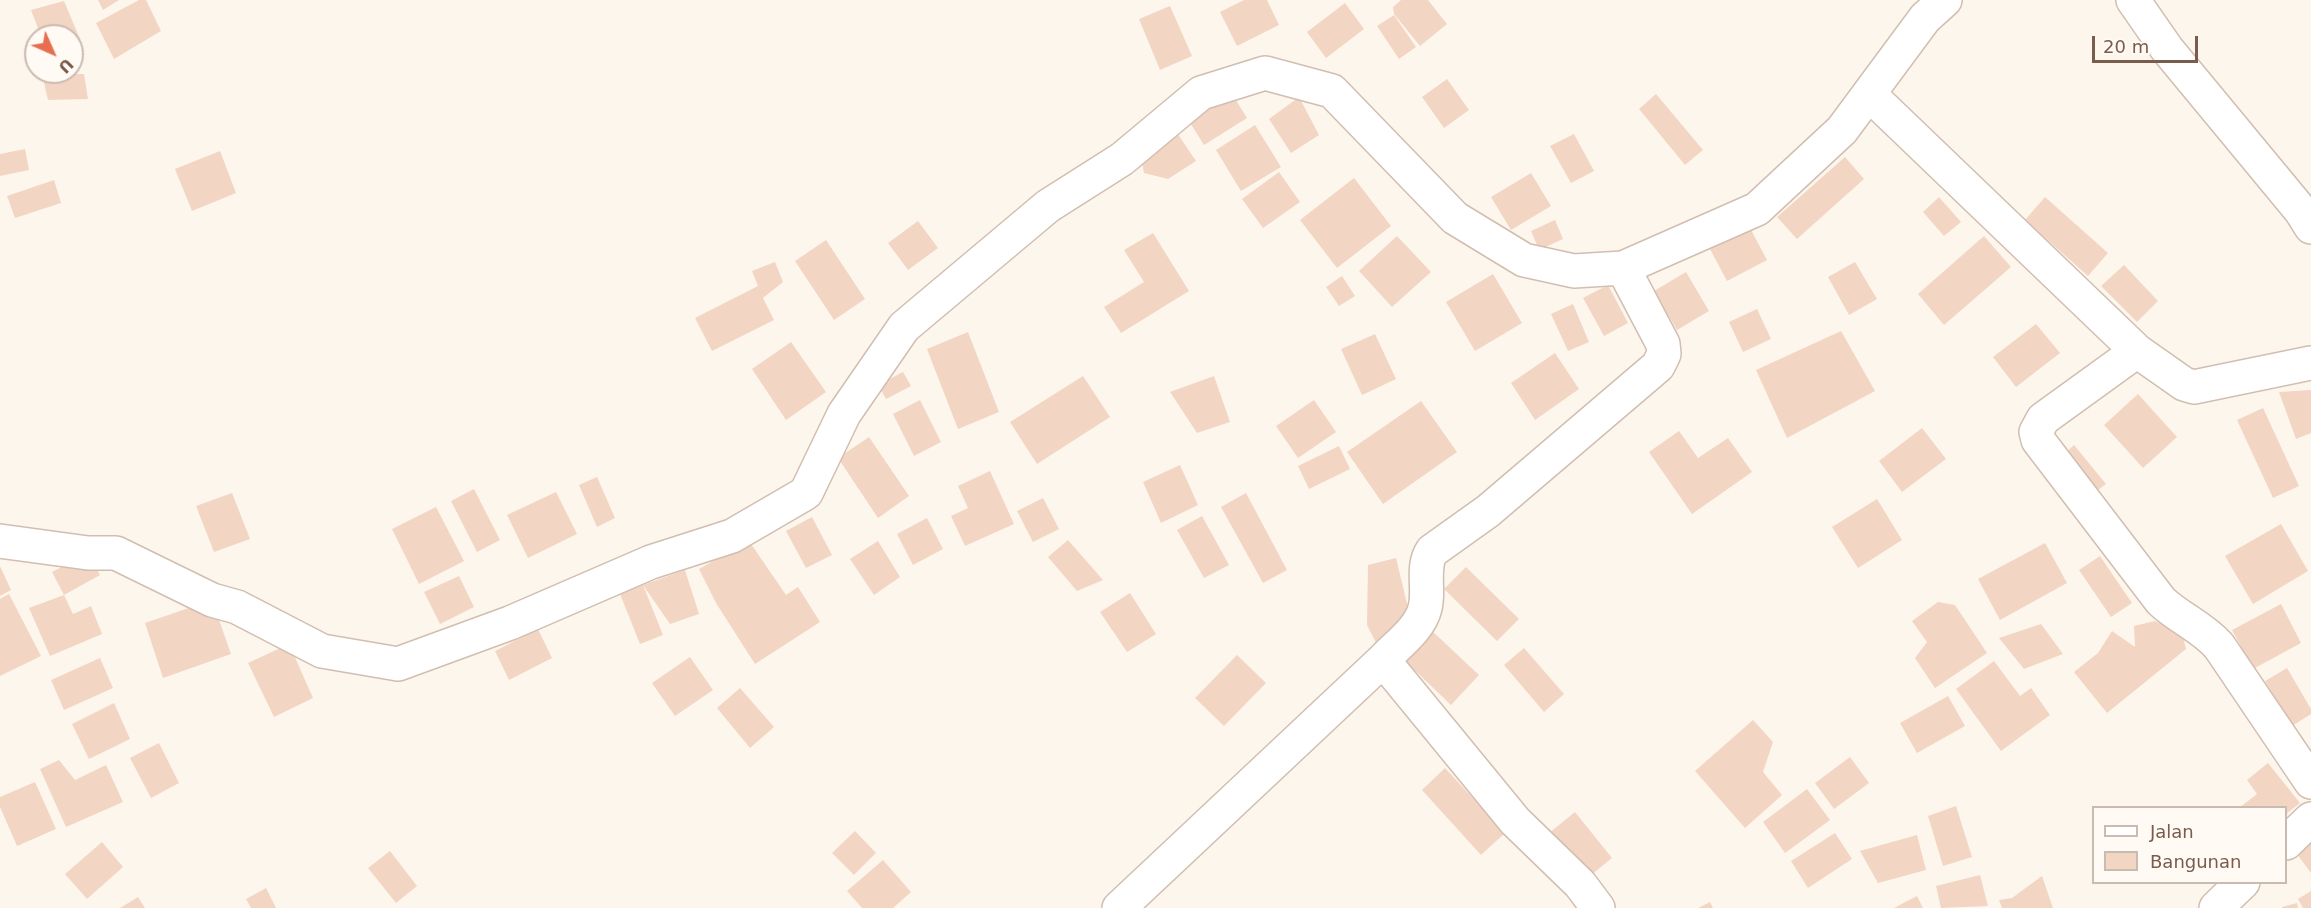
<!DOCTYPE html>
<html>
<head>
<meta charset="utf-8">
<style>
  body { margin:0 }
  #map { position:relative; width:2311px; height:908px; overflow:hidden; background:#fdf6ec; font-family:"DejaVu Sans",sans-serif }
  canvas { display:block }
  .legend { position:absolute; left:2092px; top:806px; width:195px; height:78px; box-sizing:border-box; background:#fffaf3; border:2px solid #cabbb1; margin:0; padding:8px 10px; list-style:none; font-size:18px; color:#7a5c4d }
  .legend li { display:flex; align-items:center; gap:12px; height:30px }
  .legend b { width:30px; border:2px solid #cabbb1 }
  .north { position:absolute; left:24px; top:24px; width:60px; height:60px; box-sizing:border-box; background:#fffaf3; border:2px solid #cabbb1; border-radius:50%; rotate:135deg; font-size:16px; font-weight:700; line-height:24px; text-align:center; color:#7a5c4d }
  .north::after { content:''; display:block; margin:auto; width:21px; height:27px; background:#e76f51; clip-path:polygon(50% 0,100% 100%,50% 72%,0 100%) }
  .scale { position:absolute; left:2092px; top:36px; width:106px; height:27px; box-sizing:border-box; border:3px solid #7a5c4d; border-top:0; padding-left:8px; font-size:18px; line-height:21px; white-space:nowrap; color:#7a5c4d; -webkit-text-stroke:4px #fffaf3; paint-order:stroke }
</style>
</head>
<body>
<div id="map">
<canvas width="2311" height="908"></canvas>
<ul class="legend">
<li><b style="height:8px;background:#fff"></b>Jalan</li>
<li><b style="height:16px;background:#f3d5c3"></b>Bangunan</li>
</ul>
<div class="north">U</div>
<div class="scale">20 m</div>
</div>
<script>
const c = document.querySelector('canvas').getContext('2d');
c.lineJoin = 'round';
function paint(path, color) { c.fillStyle = color; c.fill(path, 'evenodd'); }
function strokePath(path, color, width, dash) { c.strokeStyle = color; c.lineWidth = width; c.lineCap = dash ? 'butt' : 'round'; c.setLineDash(dash || []); c.stroke(path); }
paint(new Path2D(`
  M 98,0 L 119,0 L 103,10 Z
  M 139,0 L 146,0 L 161,31 L 114,59 L 96,23 Z
  M 1244,0 L 1267,0 L 1279,25 L 1237,46 L 1220,12 Z
  M 1401,0 L 1428,0 L 1447,24 L 1420,46 L 1394,14 L 1393,7 Z
  M 64,1 L 80,39 L 72,43 L 72,36 L 41,36 L 31,10 Z
  M 1345,3 L 1364,29 L 1326,58 L 1307,32 Z
  M 1170,6 L 1192,56 L 1160,70 L 1139,19 Z
  M 1394,15 L 1416,47 L 1399,59 L 1377,26 Z
  M 42,74 L 84,74 L 88,99 L 48,100 Z
  M 1447,79 L 1469,110 L 1444,128 L 1422,97 Z
  M 1227,86 L 1247,118 L 1204,145 L 1184,113 Z
  M 1656,94 L 1703,150 L 1685,165 L 1639,109 Z
  M 1299,97 L 1319,135 L 1291,153 L 1269,119 Z
  M 1255,125 L 1281,167 L 1241,191 L 1216,150 Z
  M 1175,130 L 1196,161 L 1168,179 L 1144,173 L 1140,151 Z
  M 1574,134 L 1594,171 L 1571,183 L 1550,146 Z
  M 25,149 L 29,170 L 0,176 L 0,154 Z
  M 220,151 L 236,193 L 192,211 L 175,169 Z
  M 1845,157 L 1864,179 L 1797,239 L 1777,217 Z
  M 1279,172 L 1300,202 L 1263,228 L 1242,199 Z
  M 1531,173 L 1551,206 L 1511,230 L 1491,197 Z
  M 1354,178 L 1391,226 L 1337,268 L 1300,220 Z
  M 54,180 L 61,203 L 15,218 L 7,196 Z
  M 1939,197 L 1961,222 L 1944,236 L 1923,212 Z
  M 2045,197 L 2108,253 L 2088,276 L 2025,220 Z
  M 1555,220 L 1563,239 L 1539,250 L 1531,231 Z
  M 918,221 L 938,248 L 908,270 L 888,243 Z
  M 1750,228 L 1767,260 L 1727,281 L 1710,249 Z
  M 1153,233 L 1189,291 L 1121,333 L 1104,307 L 1144,282 L 1124,250 Z
  M 1397,236 L 1431,272 L 1392,307 L 1359,271 Z
  M 1984,236 L 2011,267 L 1944,325 L 1918,294 Z
  M 826,240 L 865,299 L 834,320 L 795,261 Z
  M 775,262 L 783,282 L 763,298 L 774,320 L 712,351 L 695,318 L 758,286 L 752,271 Z
  M 1855,262 L 1877,299 L 1849,315 L 1828,277 Z
  M 2124,265 L 2158,301 L 2137,322 L 2101,286 Z
  M 1686,272 L 1709,311 L 1677,330 L 1654,291 Z
  M 1493,274 L 1522,323 L 1475,351 L 1446,302 Z
  M 1342,276 L 1355,296 L 1339,306 L 1326,287 Z
  M 1608,285 L 1628,323 L 1604,336 L 1583,298 Z
  M 1573,304 L 1589,342 L 1568,351 L 1551,314 Z
  M 1757,309 L 1771,339 L 1743,352 L 1729,322 Z
  M 2036,324 L 2060,353 L 2016,387 L 1993,357 Z
  M 1841,331 L 1875,391 L 1787,438 L 1756,370 Z
  M 968,332 L 999,412 L 958,429 L 927,349 Z
  M 1375,334 L 1396,379 L 1362,395 L 1341,349 Z
  M 791,342 L 826,392 L 786,420 L 752,369 Z
  M 1555,353 L 1579,389 L 1535,420 L 1511,383 Z
  M 903,372 L 911,386 L 886,399 L 878,385 Z
  M 1083,376 L 1110,417 L 1037,464 L 1010,422 Z
  M 1214,376 L 1230,422 L 1197,433 L 1170,392 Z
  M 2311,390 L 2311,433 L 2296,439 L 2279,392 Z
  M 2138,394 L 2177,437 L 2143,468 L 2104,425 Z
  M 920,400 L 941,442 L 914,456 L 893,414 Z
  M 1314,400 L 1336,432 L 1298,458 L 1276,426 Z
  M 1421,401 L 1457,452 L 1383,504 L 1347,452 Z
  M 2263,408 L 2299,486 L 2273,498 L 2237,420 Z
  M 1922,428 L 1946,459 L 1902,492 L 1879,461 Z
  M 1679,431 L 1698,458 L 1728,438 L 1752,472 L 1692,514 L 1649,452 Z
  M 869,437 L 909,496 L 878,518 L 838,458 Z
  M 2074,445 L 2106,484 L 2094,493 L 2063,455 Z
  M 1339,446 L 1350,469 L 1309,489 L 1298,466 Z
  M 1180,465 L 1198,505 L 1161,523 L 1143,482 Z
  M 990,471 L 1014,524 L 965,546 L 951,516 L 968,508 L 958,486 Z
  M 597,477 L 615,518 L 597,527 L 579,485 Z
  M 474,489 L 500,540 L 477,552 L 451,501 Z
  M 556,492 L 577,534 L 528,558 L 507,515 Z
  M 232,493 L 250,539 L 214,552 L 196,506 Z
  M 1246,493 L 1287,570 L 1263,583 L 1221,507 Z
  M 1043,498 L 1059,529 L 1033,542 L 1017,511 Z
  M 1877,499 L 1902,540 L 1858,568 L 1832,527 Z
  M 436,507 L 464,561 L 419,584 L 392,529 Z
  M 1202,516 L 1229,565 L 1204,578 L 1177,530 Z
  M 812,517 L 832,555 L 806,568 L 786,531 Z
  M 927,518 L 943,549 L 913,565 L 897,534 Z
  M 2281,524 L 2308,571 L 2253,604 L 2225,556 Z
  M 1068,540 L 1103,580 L 1077,591 L 1048,557 Z
  M 749,541 L 786,595 L 798,587 L 820,622 L 755,664 L 716,603 L 699,569 Z
  M 878,541 L 900,577 L 874,595 L 850,559 Z
  M 2045,543 L 2067,583 L 2000,620 L 1978,579 Z
  M 88,553 L 100,575 L 64,595 L 52,572 Z
  M 2100,556 L 2132,603 L 2111,617 L 2079,570 Z
  M 1396,558 L 1409,612 L 1376,643 L 1367,625 L 1368,565 Z
  M 0,566 L 11,590 L 0,596 Z
  M 1466,567 L 1519,619 L 1497,641 L 1444,589 Z
  M 685,570 L 699,614 L 670,624 L 643,585 Z
  M 459,576 L 474,607 L 440,624 L 424,592 Z
  M 643,585 L 663,635 L 640,644 L 620,594 Z
  M 1130,593 L 1156,634 L 1127,652 L 1100,612 Z
  M 9,594 L 41,656 L 0,676 L 0,599 Z
  M 64,595 L 73,614 L 91,606 L 102,634 L 50,656 L 29,608 Z
  M 212,600 L 231,654 L 163,678 L 145,623 Z
  M 1938,602 L 1955,605 L 1987,653 L 1935,688 L 1915,658 L 1927,642 L 1912,621 Z
  M 2281,604 L 2301,643 L 2253,669 L 2232,630 Z
  M 2155,621 L 2182,633 L 2186,649 L 2107,713 L 2074,672 L 2098,653 L 2112,631 L 2135,647 L 2134,626 Z
  M 2041,624 L 2063,654 L 2024,669 L 1999,638 Z
  M 538,629 L 552,658 L 509,680 L 495,651 Z
  M 1431,630 L 1479,675 L 1451,705 L 1403,659 Z
  M 289,644 L 313,698 L 274,717 L 248,663 Z
  M 1524,648 L 1564,694 L 1544,712 L 1504,665 Z
  M 1237,655 L 1266,683 L 1224,726 L 1195,698 Z
  M 690,657 L 713,690 L 675,716 L 652,683 Z
  M 100,658 L 113,688 L 64,710 L 51,680 Z
  M 1994,661 L 2020,696 L 2031,688 L 2050,715 L 2001,751 L 1956,689 Z
  M 2287,668 L 2311,709 L 2311,714 L 2292,726 L 2265,681 Z
  M 740,688 L 774,727 L 750,748 L 717,708 Z
  M 1948,696 L 1965,726 L 1917,753 L 1900,723 Z
  M 114,703 L 130,739 L 89,759 L 72,724 Z
  M 1753,720 L 1773,742 L 1763,772 L 1782,795 L 1745,828 L 1695,771 Z
  M 159,743 L 179,783 L 151,798 L 130,758 Z
  M 1850,757 L 1869,783 L 1834,809 L 1815,783 Z
  M 59,760 L 75,780 L 106,765 L 123,802 L 66,827 L 40,769 Z
  M 2268,763 L 2300,803 L 2286,814 L 2286,808 L 2239,808 L 2257,794 L 2247,780 Z
  M 1445,768 L 1505,833 L 1481,855 L 1422,790 Z
  M 35,782 L 56,829 L 17,846 L 0,807 L 0,797 Z
  M 1807,789 L 1830,820 L 1785,853 L 1763,822 Z
  M 1956,806 L 1972,857 L 1943,866 L 1928,816 Z
  M 1575,812 L 1612,858 L 1580,884 L 1543,838 Z
  M 855,831 L 876,853 L 854,875 L 832,853 Z
  M 2311,831 L 2311,873 L 2291,846 Z
  M 1835,833 L 1852,859 L 1808,888 L 1791,861 Z
  M 1917,835 L 1926,870 L 1878,883 L 1860,851 Z
  M 102,842 L 123,867 L 87,899 L 65,874 Z
  M 390,851 L 417,886 L 396,903 L 368,868 Z
  M 883,860 L 911,892 L 893,908 L 862,908 L 847,891 Z
  M 1980,875 L 1988,906 L 1941,908 L 1936,886 Z
  M 2042,876 L 2053,908 L 2002,908 L 1999,900 L 2012,898 Z
  M 266,888 L 276,908 L 251,908 L 246,899 Z
  M 2311,891 L 2311,908 L 2303,908 L 2298,899 Z
  M 1917,896 L 1923,908 L 1894,908 Z
  M 138,897 L 145,908 L 120,908 Z
  M 1710,902 L 1713,908 L 1698,908 Z
  M 2297,903 L 2298,908 L 2282,908 L 2282,907 Z`), '#f3d5c3');
const minor = new Path2D(`
  M 2133,0 L 2167,49 L 2301,211 L 2311,227
  M 1869,94 L 2137,351 L 2184,384 L 2194,387 L 2311,363
  M 2137,351 L 2043,419 L 2036,432 L 2038,440 L 2161,601 C 2179,618 2202,627 2219,646 L 2311,782
  M 0,541 L 88,553 L 116,553 L 212,600 L 237,607 L 322,651 L 398,664 L 510,623 L 651,562 L 732,536 L 806,493 L 844,414 L 904,327 L 1048,206 L 1122,159 L 1201,93 L 1265,73 L 1332,91 L 1455,218 L 1524,260 L 1574,271 L 1623,268 L 1757,209 L 1842,130 L 1925,18 L 1945,0
  M 1383,660 L 1515,821 L 1580,884 L 1598,908
  M 2286,843 L 2311,819
  M 1119,908 L 1383,660 C 1397,645 1420,629 1425,608 C 1430,590 1421,567 1432,551 L 1488,511 L 1658,366 L 1664,354 L 1663,344 L 1623,268
  M 2216,908 L 2243,882`);
strokePath(minor, '#d1beb0', 36);
strokePath(minor, '#fff', 33);
</script>
</body>
</html>
